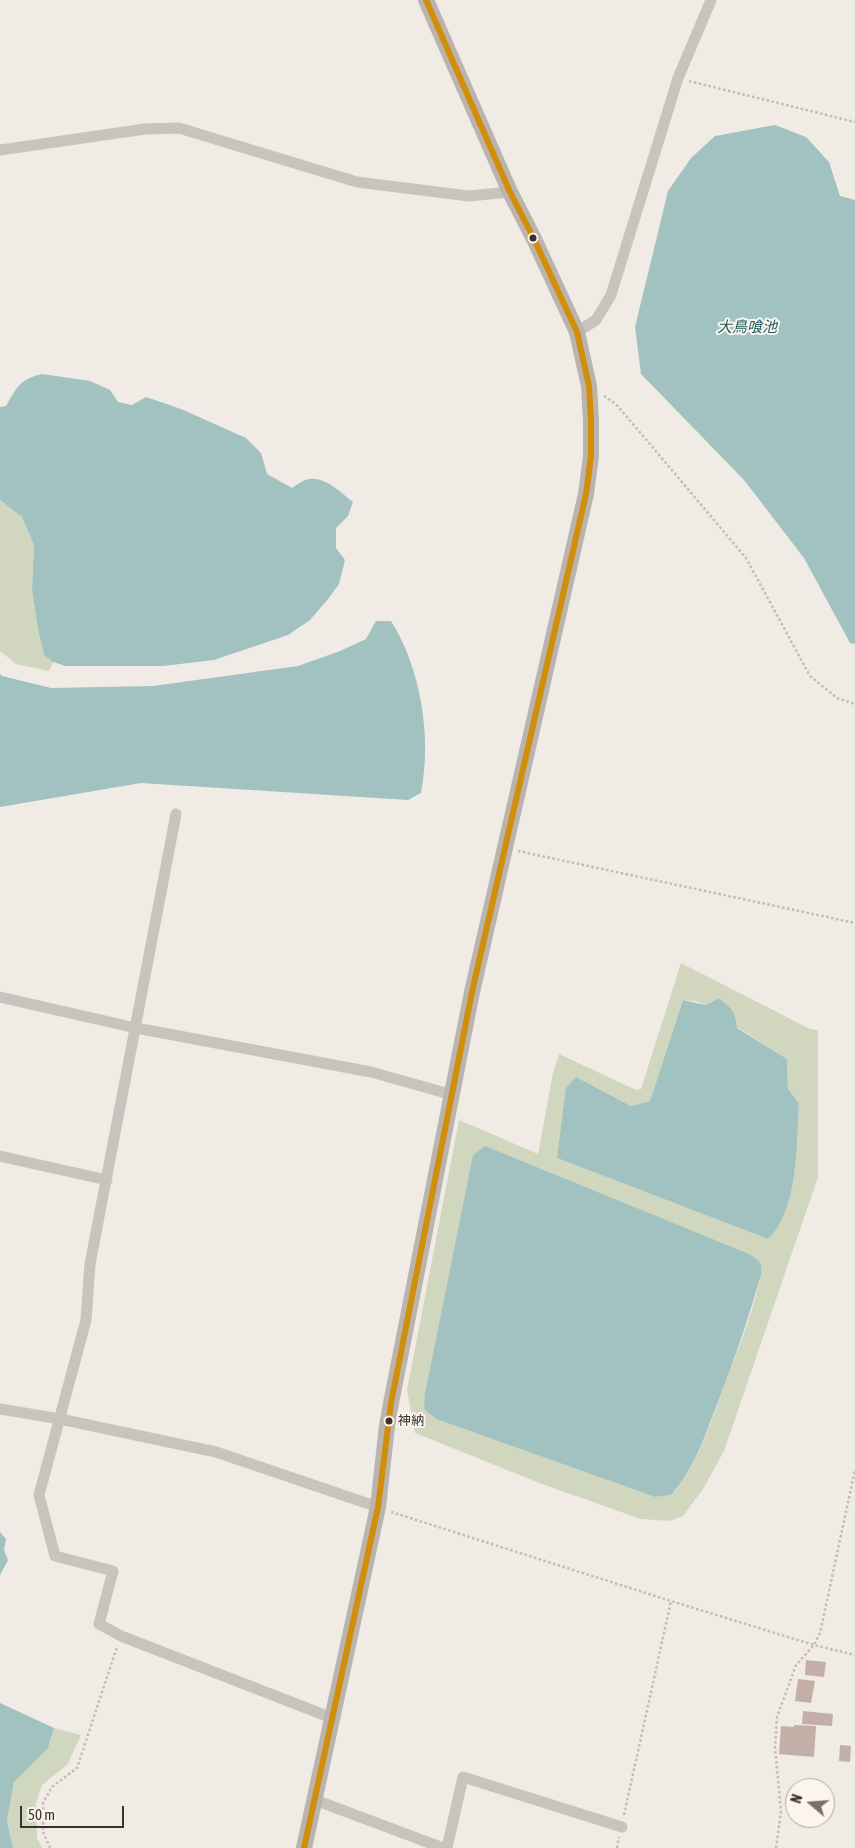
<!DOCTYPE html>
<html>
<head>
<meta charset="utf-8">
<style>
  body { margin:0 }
  #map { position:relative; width:855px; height:1848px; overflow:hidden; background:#f0ebe5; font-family:"Asap Condensed",sans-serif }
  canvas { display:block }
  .north { position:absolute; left:785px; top:1778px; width:50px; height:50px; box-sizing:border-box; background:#fbf5ee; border:1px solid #aea6a0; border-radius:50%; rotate:288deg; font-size:14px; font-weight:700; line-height:20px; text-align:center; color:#3b302b }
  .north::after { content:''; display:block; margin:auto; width:18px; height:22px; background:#7a716c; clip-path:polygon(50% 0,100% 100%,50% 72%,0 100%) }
  .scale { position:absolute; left:20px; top:1806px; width:104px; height:22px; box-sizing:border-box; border:2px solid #3b302b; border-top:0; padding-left:6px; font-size:15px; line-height:18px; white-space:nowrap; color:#3b302b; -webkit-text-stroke:4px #fbf5ee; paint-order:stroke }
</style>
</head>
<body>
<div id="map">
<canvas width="855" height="1848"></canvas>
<div class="north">N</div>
<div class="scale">50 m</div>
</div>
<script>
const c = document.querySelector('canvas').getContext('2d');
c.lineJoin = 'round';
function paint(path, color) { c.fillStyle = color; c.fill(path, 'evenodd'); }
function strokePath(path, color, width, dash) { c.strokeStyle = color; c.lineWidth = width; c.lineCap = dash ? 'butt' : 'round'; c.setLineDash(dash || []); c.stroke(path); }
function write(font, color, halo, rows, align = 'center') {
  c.font = font + ' "Asap Condensed","Noto Sans JP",sans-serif'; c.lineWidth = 4; c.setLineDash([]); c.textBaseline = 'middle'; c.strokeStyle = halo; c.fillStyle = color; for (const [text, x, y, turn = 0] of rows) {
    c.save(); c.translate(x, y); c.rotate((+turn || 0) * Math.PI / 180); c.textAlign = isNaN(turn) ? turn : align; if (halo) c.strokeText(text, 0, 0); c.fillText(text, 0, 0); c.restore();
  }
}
paint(new Path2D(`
  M 0,500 L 22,517 L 34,545 L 32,589 L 38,630 L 44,655 L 53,662 L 49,671 L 16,664 L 0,651 Z
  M 681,963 L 810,1029 L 818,1030 L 818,1177 L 724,1451 L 703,1489 L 683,1516 L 669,1521 L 641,1519 L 542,1484 L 415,1433 L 407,1390 L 459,1120 L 538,1154 L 553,1073 L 559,1054 L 636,1090 L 641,1089 ZM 719,998 C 730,1007 737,1013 737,1027 L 787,1059 L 788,1089 L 799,1103 L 793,1178 L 787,1205 L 768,1239 L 557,1158 L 576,1077 L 631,1106 L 650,1101 L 683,1000 L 695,1001 L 706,1005 ZM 762,1268 C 756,1304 741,1343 727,1378 C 712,1418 700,1462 671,1495 L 655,1497 L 436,1419 L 424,1409 Z
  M 54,1728 L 81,1735 L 68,1764 L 42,1785 L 36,1803 L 37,1838 L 42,1848 L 13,1848 L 7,1821 L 14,1781 L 48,1748 Z`), '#d1d6bf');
paint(new Path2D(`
  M 775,125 L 806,137 L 829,162 L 840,196 L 855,200 L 855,644 L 850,643 L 804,558 L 744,480 L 641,374 L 635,327 L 668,191 L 691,158 L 715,136 Z
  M 42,374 L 90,381 L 110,390 L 118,402 L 132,405 L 146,397 L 181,409 L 246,438 L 261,453 L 267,474 L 292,488 C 297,485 304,479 310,479 C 326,477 341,493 353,502 L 348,516 L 336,528 L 336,548 L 345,560 L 339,584 L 328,599 L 310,620 L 288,635 L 214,660 L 163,666 L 66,666 L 53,662 L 44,655 L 38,630 L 32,589 L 34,545 L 22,517 L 0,500 L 0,407 L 6,406 C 17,387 20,379 42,374 Z
  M 376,621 L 391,621 C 421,668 432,738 421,793 L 408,800 L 141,783 L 0,807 L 0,674 L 2,676 L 51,688 L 153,686 L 298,666 L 340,651 L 366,639 Z
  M 719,998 C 731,1008 736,1011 737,1028 L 787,1059 L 788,1089 L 799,1103 C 796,1144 799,1209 768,1239 L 557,1158 L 566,1088 L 576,1077 L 631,1106 L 650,1101 L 683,1000 L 706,1005 Z
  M 485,1146 L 749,1254 C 759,1260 763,1263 761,1275 C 749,1317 735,1358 719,1399 C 706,1433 695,1468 671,1495 L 655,1497 L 436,1419 L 424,1409 L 425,1394 L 473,1155 Z
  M 0,1532 L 6,1539 L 4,1550 L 8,1560 L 0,1575 Z
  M 0,1703 L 54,1728 L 48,1748 L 14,1782 L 7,1821 L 13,1848 L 0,1848 Z`), '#a1c2c1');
paint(new Path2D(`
  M 806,1660 L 826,1662 L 824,1677 L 805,1675 Z
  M 798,1679 L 815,1681 L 811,1703 L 795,1701 Z
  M 803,1711 L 833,1714 L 832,1726 L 802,1724 Z
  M 794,1725 L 816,1726 L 814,1757 L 779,1754 L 781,1726 L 794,1727 Z
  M 840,1745 L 851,1746 L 850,1762 L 839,1761 Z`), '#c3afa7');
strokePath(new Path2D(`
  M 689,81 L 855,122
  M 604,396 L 616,404 L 746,558 L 810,676 L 837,698 L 855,704
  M 518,851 L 855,923
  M 391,1512 L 671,1601 L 814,1645 L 855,1655
  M 624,1815 L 671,1601
  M 50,1848 L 43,1832 L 43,1803 L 52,1787 L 77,1768 L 117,1647
  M 617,1848 L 619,1837
  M 776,1848 L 781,1811 L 775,1747 L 777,1717 L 796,1665 L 814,1645 L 820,1633 L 855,1470`), '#c2bbb6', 2.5, [2.5, 2.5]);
strokePath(new Path2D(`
  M 0,150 L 145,129 L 179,128 L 357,182 L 469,196 L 510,192
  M 577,332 L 596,320 L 611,295 L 678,78 L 711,0
  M 176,814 L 90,1264 L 86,1320 L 39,1495 L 55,1556 L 113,1571 L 99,1624 L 121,1636 L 332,1718
  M 0,997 L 136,1028 L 371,1072 L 453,1095
  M 0,1156 L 107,1180
  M 0,1409 L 60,1419 L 216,1452 L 378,1507
  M 315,1800 L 443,1848
  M 447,1848 L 463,1777 L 622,1827`), '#c9c3be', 11);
strokePath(new Path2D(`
  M 304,1848 L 378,1507 L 387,1426 L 391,1403 L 472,992 L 586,494 L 591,456 L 591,421 L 589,386 L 577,332 L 534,239 L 510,192 L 426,0`), '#bab3ae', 16);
strokePath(new Path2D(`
  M 304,1848 L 378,1507 L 391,1403 L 472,992 L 586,494 L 591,456 L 591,421 L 589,386 L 577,332 L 534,239 L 510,192 L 426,0`), '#d18e09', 6);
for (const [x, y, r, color] of [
  [533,238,4.5,"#3b302b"],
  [389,1421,4.5,"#3b302b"]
]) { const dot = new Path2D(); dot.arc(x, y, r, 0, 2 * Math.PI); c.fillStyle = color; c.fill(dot); strokePath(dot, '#fbf5ee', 2); }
write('13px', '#3b302b', '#fbf5ee', [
  ["神納",398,1421]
], 'left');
write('italic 15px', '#1f5a5e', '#fbf5ee', [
  ["大鳥喰池",747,327]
]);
</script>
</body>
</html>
